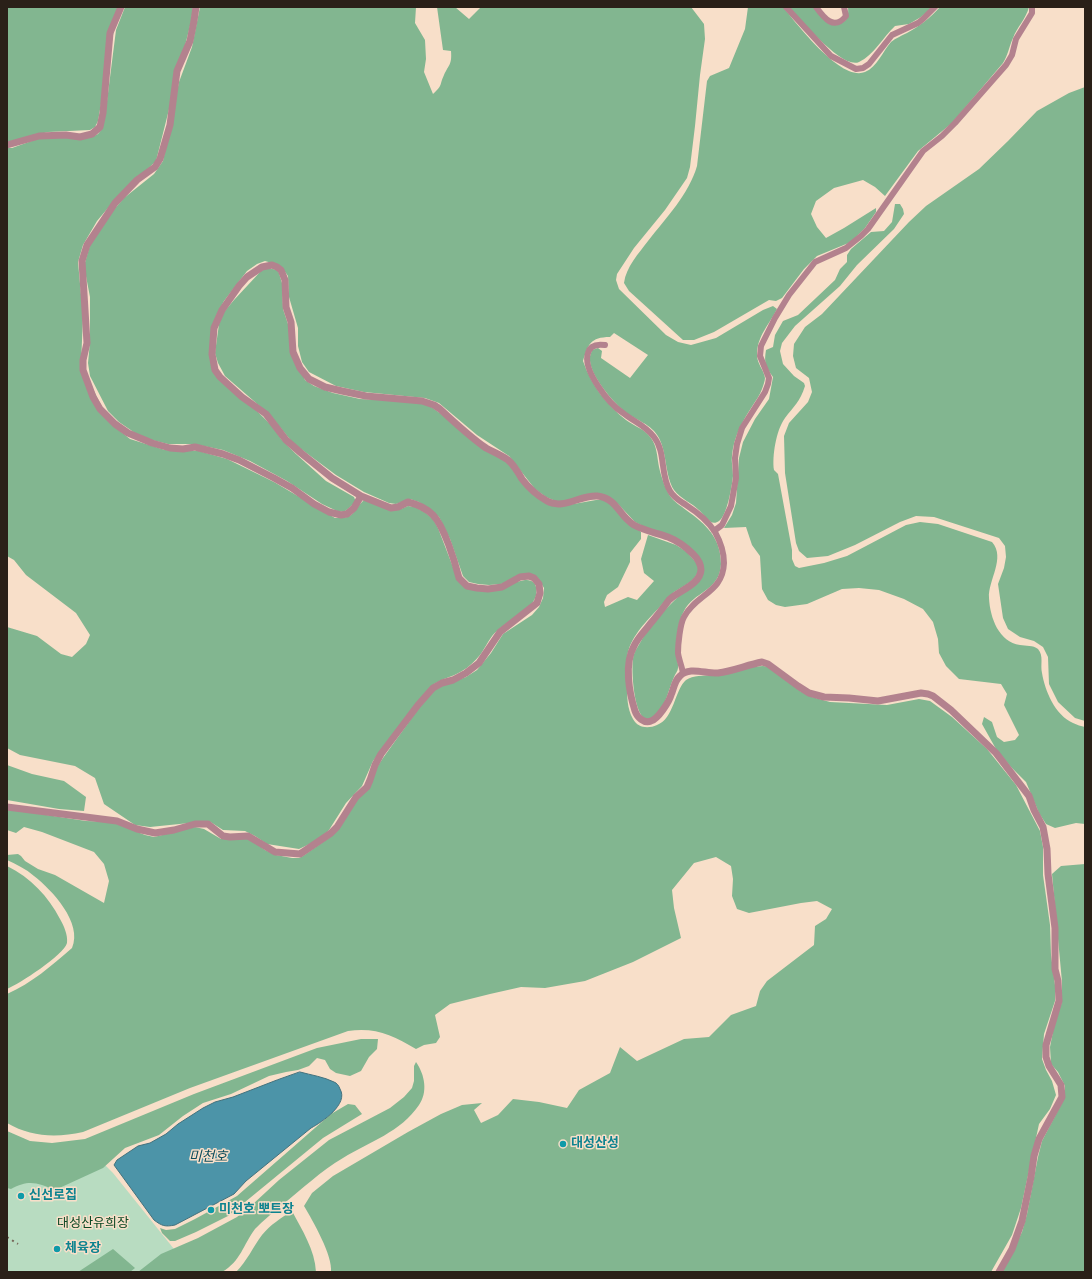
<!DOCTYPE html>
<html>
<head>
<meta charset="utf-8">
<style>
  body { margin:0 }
  #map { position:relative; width:1092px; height:1279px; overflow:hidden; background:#f8dfc9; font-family:Overpass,sans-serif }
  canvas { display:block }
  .frame { position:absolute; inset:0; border:8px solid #2a2018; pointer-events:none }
</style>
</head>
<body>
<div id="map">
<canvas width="1092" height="1279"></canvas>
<div class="frame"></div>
</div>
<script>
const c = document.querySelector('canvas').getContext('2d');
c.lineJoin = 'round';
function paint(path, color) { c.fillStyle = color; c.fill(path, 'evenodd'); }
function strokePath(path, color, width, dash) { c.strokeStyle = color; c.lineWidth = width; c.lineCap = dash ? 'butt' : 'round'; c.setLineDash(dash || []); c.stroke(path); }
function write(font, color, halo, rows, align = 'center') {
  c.font = font + ' Overpass,"Noto Sans KR",sans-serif'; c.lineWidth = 3; c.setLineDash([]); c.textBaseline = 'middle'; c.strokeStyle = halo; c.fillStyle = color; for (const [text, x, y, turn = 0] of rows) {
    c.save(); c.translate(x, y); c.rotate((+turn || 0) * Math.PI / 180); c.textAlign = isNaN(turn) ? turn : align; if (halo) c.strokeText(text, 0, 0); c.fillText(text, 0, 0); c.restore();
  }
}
paint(new Path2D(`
  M 105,1165 L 113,1173 L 174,1249 L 141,1272 L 7,1272 L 7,1187 L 20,1183 Z`), '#b8dcc1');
paint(new Path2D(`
  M 7,7 L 118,7 L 98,121 L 95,127 L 90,130 L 48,132 L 7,142 Z
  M 125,7 L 193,7 L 191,22 L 156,161 L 113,202 L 97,221 L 83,245 L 78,262 L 83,316 L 81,365 L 110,423 L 130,439 L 165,450 L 199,451 L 227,459 L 274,482 L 335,518 C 356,519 352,511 364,500 L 401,509 L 408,506 L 415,507 L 426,513 L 433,519 L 438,528 L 456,575 L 476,591 L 525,580 C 530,580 535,581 536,587 C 541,607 510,619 498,630 C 490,636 486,647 480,655 C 475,661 469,667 462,671 C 451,678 441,678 430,687 L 373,761 L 362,786 L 346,803 L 329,830 L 318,840 L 299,849 L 267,844 L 255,836 L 245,831 L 223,830 L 209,821 L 150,827 L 135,825 L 104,804 L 95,778 L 75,766 L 20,755 L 7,748 L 7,627 L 37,636 L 61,654 L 72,657 L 86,644 L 90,635 L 76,613 L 26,575 L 14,560 L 7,556 L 7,148 L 12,148 L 40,138 L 92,137 L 98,134 L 102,129 L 106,109 L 116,30 Z
  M 200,7 L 416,7 L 415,23 L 425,40 L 426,59 L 424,72 L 433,94 C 443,85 439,86 444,75 C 449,64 452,65 451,51 L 443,50 L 437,7 L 455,7 L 469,19 L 481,7 L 691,7 L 704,24 L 705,39 L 700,75 L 695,126 L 690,167 L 687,178 L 665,210 L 634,248 L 617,274 L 616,280 L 619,289 L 666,335 L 678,342 L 691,345 L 716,338 L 763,310 L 773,306 L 777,309 C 769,325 757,336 757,355 C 757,364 764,370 765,378 C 765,381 763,386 762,389 C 760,395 756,400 753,405 C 743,420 734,436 732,455 C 731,462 733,469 733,476 C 732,486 727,516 719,521 C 711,527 705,516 700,511 C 692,503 681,499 674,490 C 665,476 667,453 659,438 C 652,424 635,420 624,411 C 613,402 591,376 590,361 C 589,357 591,354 592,350 L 598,348 L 602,351 L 601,358 L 630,378 L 648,355 L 614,333 L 610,337 C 590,337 588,345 583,361 C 591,385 607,405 626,420 C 635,427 644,428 651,438 C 657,446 657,457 659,467 C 661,476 665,488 670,496 C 673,501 681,506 686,510 C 706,524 721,538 721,564 C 720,591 693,592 684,611 C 678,621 676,641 676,653 C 676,658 679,664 678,668 C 678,671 675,674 674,677 C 668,690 667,704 656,715 C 634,737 631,669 633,659 C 633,656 635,651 637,648 C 653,618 678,596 703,575 L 696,554 L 635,522 L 618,504 L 610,498 L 558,502 L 546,497 L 535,489 L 509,456 L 477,435 L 439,403 L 425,398 L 364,392 L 336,386 L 309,372 L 302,362 L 298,346 L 298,328 L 289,297 L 288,276 L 283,269 L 275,264 L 265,261 L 257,264 L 247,271 L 224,301 L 216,316 L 212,368 L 263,417 L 275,429 L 281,439 L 296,454 L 326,481 L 354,497 L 356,502 L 344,512 L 337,511 L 322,504 L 287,481 L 250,461 L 223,450 L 194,444 L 168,444 L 152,440 L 135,433 L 119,422 L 108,411 L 90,376 L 88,363 L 90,342 L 90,297 L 84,266 L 90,245 L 111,213 L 124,198 L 154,174 L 163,161 L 179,82 L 192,47 Z
  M 748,7 L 783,7 C 797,24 841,82 865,72 C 877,67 883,51 891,42 C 896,38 901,36 907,33 C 920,26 930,18 940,7 L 1029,7 C 1026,19 1017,27 1013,38 C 1009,47 1008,55 1003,63 L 952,123 L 918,151 L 885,196 L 875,187 L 863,180 L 834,188 L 816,201 L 811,214 L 817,227 L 826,238 L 844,228 L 876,208 L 876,212 L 865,228 L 851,242 L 817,256 L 804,269 L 782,298 L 776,301 L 769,300 L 714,332 L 694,340 L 683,340 L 629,291 L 624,283 C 626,267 639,253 648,241 C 666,218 689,194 697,166 L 707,81 L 710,76 L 729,68 L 745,29 Z
  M 789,7 L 814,7 L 834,25 C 846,23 849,19 848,7 L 933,7 L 921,17 L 909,24 L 895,26 C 883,37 874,55 859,62 C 843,70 800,19 789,7 Z
  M 1085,87 L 1085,721 L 1075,718 L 1058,702 L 1049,684 L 1048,657 L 1043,647 L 1034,641 L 1020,637 L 1008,629 L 1003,618 L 998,584 L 1004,568 L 1006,557 L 1005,546 L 999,538 L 934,517 L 916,516 L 900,522 L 855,545 L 828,556 L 807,558 L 799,551 L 796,543 L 785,473 L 784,436 L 789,423 L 808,402 L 812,392 L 809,378 L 796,368 L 793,356 L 794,344 L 805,327 L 822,314 L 909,222 L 926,206 L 979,169 L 1008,141 L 1037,111 L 1069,93 Z
  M 895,204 L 900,204 L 903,209 L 904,214 L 894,229 L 857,265 L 840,286 L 795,326 L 782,343 L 780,351 L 783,364 L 794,376 L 804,383 L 805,386 C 800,402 794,406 785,418 C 776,430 772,457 774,470 L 778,474 L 792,550 L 792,559 L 795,566 L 799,568 L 824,563 L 847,556 L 906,525 L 920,522 L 938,524 L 992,542 C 1006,558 988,580 989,598 C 990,618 999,642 1020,645 C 1026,646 1033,645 1038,649 C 1044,656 1040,665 1042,673 C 1045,691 1055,715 1073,723 C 1077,725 1081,726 1085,727 L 1085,824 L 1076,823 L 1055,828 L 1046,824 L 1039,813 L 1026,782 L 1011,767 L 996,749 L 982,724 L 984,717 L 992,722 L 997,737 L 1004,742 L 1015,740 L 1019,735 L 1004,705 L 1007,694 L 1001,684 L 959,679 L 946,666 L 939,653 L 938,639 L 933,622 L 923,609 L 904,599 L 879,590 L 859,588 L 842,589 L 807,604 L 785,607 L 776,605 L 768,600 L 762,589 L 760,556 L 752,545 L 746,527 L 724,528 L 732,515 L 736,503 L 739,458 L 743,442 L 755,419 L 769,399 L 773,377 C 765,366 764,362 766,350 L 773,347 L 775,335 L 783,321 L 798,315 L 835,280 L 840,269 L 847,262 L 847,255 L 851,249 L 871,232 L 884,231 L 892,222 Z
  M 267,268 L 278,270 L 282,283 L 283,309 L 290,330 L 290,342 L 305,380 L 314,386 L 333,393 L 360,399 L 418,402 L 430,406 L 508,462 L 536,496 L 568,505 L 596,500 L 603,500 L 612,505 L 641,532 L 641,539 L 630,553 L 630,562 L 618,587 L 607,595 L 604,602 L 605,607 L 628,597 L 637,600 L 654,581 L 644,573 L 641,559 L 648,535 L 676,545 L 687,552 L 699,566 C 698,582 683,585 673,593 C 666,599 660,607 654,613 C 642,626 628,641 627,659 C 626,667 627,676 627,684 C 627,695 627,709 633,719 C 638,728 648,729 657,725 C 674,719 675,689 686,680 C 693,675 704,676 712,675 C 729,673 746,667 763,666 L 769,667 L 800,691 L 812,697 L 830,702 L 887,705 L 919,699 L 930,701 L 952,717 L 987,749 L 1016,785 L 1040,831 L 1043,847 L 1043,875 L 1050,925 L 1051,955 L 1055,985 L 1055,1001 L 1044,1034 L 1042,1059 L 1046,1070 L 1052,1081 L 1056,1095 L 1050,1109 L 1039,1124 L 1021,1208 L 1012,1235 L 991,1272 L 331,1272 C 333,1256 313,1221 304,1206 L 312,1193 L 333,1176 L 408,1132 L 441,1114 L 462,1105 L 482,1103 L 474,1110 L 481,1123 L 498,1115 L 513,1099 L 539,1102 L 567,1108 L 579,1090 L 610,1073 L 620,1047 L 637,1061 L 684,1039 L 709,1037 L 731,1015 L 756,1006 L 760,991 L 767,981 L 814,945 L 815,926 L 826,919 L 832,909 L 817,901 L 801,903 L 749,913 L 737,909 L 732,896 L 733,879 L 731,866 L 716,857 L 694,863 L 672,890 L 674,908 L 681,938 L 633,962 L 585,981 L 545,988 L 521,987 L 490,994 L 450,1004 L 435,1015 L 440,1037 L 436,1043 L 424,1045 L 416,1049 C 393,1035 375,1027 348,1031 L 190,1088 L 83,1132 C 56,1138 31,1137 7,1123 L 7,994 C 32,983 51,966 72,948 C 83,923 52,890 34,876 C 26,869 16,864 7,860 L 7,855 L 18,854 L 21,856 L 25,861 L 38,869 L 55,875 L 104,903 L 109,881 L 104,864 L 94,852 L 42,832 L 24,827 L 16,833 L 7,830 L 7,809 L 86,821 L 112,822 L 145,835 L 154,837 L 195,827 L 204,829 L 221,839 L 250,839 L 265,850 L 276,855 L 292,858 L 299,858 L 303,856 L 333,835 L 383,758 L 419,708 L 435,690 L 442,686 L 466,677 L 477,670 L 491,653 L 503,634 L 532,615 L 539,607 L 543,598 L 544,588 L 538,578 L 535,575 L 501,584 L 489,585 L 478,584 L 469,582 L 463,576 L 450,539 L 439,517 L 419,502 L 410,499 L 396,504 L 389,503 L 364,492 L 336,475 L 293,443 L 270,415 L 225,376 L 218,363 L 215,353 L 219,324 L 224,312 L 234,300 L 261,271 Z
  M 7,765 L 32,774 L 64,781 L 86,797 L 84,811 L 59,809 L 7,800 Z
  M 1085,864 L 1085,1272 L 1002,1272 L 1022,1232 L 1027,1214 L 1038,1157 L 1042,1141 L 1065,1097 L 1065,1086 L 1058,1072 L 1051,1064 L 1050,1047 L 1055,1021 L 1062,1002 L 1062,982 L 1052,874 L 1061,866 Z
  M 7,866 C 31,878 48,896 60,919 C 64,926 68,935 67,943 C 64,955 19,984 7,989 Z
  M 361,1039 L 378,1039 L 377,1049 L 369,1057 L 361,1071 L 350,1076 L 336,1073 L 330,1069 L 325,1060 L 317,1058 L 309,1066 L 298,1070 L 286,1072 L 269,1076 L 231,1094 L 203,1103 L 183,1116 L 159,1135 L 125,1148 L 103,1168 L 55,1190 C 38,1183 29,1179 11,1189 L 7,1188 L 7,1131 L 30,1141 L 52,1143 L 85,1139 L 194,1094 L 317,1048 Z
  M 416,1062 C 425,1075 428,1092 419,1105 C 401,1132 369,1142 343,1158 C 321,1171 302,1189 282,1205 C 273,1212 263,1221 255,1229 C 243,1245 241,1261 222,1272 L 138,1272 L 161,1254 L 198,1238 L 237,1217 L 253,1204 L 279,1180 L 329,1140 L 390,1108 L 404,1097 L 412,1088 L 414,1081 L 414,1066 Z
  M 348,1104 L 355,1105 L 362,1114 L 323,1138 L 228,1216 L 196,1232 L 175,1241 L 170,1241 L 162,1233 L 160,1228 L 166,1230 L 175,1229 L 195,1219 L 237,1196 L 331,1114 Z
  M 292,1211 C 302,1230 315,1250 316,1272 L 236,1272 C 247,1261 253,1247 262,1235 C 270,1225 281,1218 292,1211 Z
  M 113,1249 L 135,1268 L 130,1272 L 78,1272 Z`), '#82b690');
const water = new Path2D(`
  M 300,1072 C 311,1075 324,1077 334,1082 C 337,1083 339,1086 340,1089 C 349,1104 322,1122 311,1128 L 246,1181 L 234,1194 L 175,1225 C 165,1227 162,1226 154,1220 L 114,1165 L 117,1160 L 138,1146 L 150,1143 L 166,1134 L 178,1124 L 203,1108 L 215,1102 L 233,1097 L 277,1080 Z`);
paint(water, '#4c94a8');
strokePath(water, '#42717d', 1);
strokePath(new Path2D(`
  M 786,7 L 831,56 L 856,69 L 863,68 L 869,64 L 892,35 L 918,23 L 923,19 L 935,7
  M 816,7 C 824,18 834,31 846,16 L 844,7
  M 605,345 C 598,344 590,345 588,353 C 582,370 609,404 623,413 C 634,422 645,425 654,437 C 666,452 660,475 670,491 C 674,498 680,501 686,505 C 697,512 708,521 715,532 C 720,541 724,553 724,563 C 723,593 696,594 684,617 C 680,624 678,645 678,653 C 679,660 682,667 683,673
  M 714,531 L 722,525 L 731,506 L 736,478 L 735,458 L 737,444 L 742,428 L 765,392 L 768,384 L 769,378 L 760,356 L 761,346 L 775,318 L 789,295 L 815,262 L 846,248 L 861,236 L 868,229 L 923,151 L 942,136 L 955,123 L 1006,65 L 1012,55 L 1016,39 L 1032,13 L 1032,7`), '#b3828e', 6);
strokePath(new Path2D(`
  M 196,7 L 194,21 L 190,41 L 177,71 L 170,125 L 160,159 L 155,167 L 137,180 L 115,203 L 87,245 L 82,261 L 87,343 L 83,360 L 83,370 L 93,397 L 100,409 L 115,424 L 128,433 L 152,443 L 170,448 L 183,449 L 195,447 L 223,454 L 239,460 L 274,478 L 292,488 L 314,504 L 329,512 L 341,515 L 347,514 L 354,508 L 361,496
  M 7,145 L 39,136 L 66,135 L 80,137 L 92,134 L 100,127 L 103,113 L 110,33 L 121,7
  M 7,807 L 117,821 L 137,829 L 155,833 L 174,830 L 195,824 L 208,824 L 223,836 L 230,837 L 248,836 L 275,852 L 300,854 L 331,833 L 337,827 L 356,797 L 367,787 L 370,780 L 375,765 L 381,754 L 418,705 L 433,688 L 442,683 L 453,680 L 466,673 L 479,663 L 500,632 L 537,603 L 540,593 L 539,584 L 534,578 L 529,576 L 520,577 L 502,587 L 488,589 L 477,588 L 467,586 L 459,578 C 455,562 444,526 433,515 C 427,509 416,504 408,502 L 398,507 L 391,508 L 361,496 L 332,478 L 301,453 L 286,440 L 266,414 L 242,397 L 220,377 L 215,370 L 212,354 L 214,328 L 222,310 L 239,286 L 247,277 L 262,267 L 272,265 L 277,267 L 281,270 L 285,280 L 286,307 L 291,322 L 293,352 L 300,368 L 309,379 L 325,387 L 342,391 L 366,396 L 422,401 L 434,405 L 440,409 C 455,423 470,437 486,448 C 493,452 501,455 508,460 C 514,465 518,472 522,479 C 528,487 538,496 547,501 C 563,510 580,495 597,496 C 617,498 619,516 634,525 C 645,531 657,533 668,537 C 678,541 686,547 693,554 C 697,558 701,564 701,570 C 700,585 678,591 669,600 C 663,608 657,616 650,624 C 645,631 638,637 634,646 C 624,664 629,692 635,711 C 637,717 644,724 651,721 C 658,719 669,702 671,695 C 674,689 674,681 680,676 C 689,666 706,674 718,673 C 733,671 747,665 762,662 L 768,664 L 798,686 L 809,693 L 824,697 L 849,698 L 878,701 L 921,693 L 928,694 L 933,696 L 951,710 L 996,753 L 1029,796 L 1034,810 L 1043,827 L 1047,849 L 1048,874 L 1055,928 L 1055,969 L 1058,981 L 1059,1001 L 1046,1045 L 1046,1057 L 1049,1066 L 1061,1085 L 1062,1097 L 1039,1139 L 1034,1156 L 1031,1177 L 1022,1221 L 1012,1249 L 999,1272`), '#b3828e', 7);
strokePath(new Path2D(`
  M 7,1237 L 18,1244`), '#756558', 2, [2, 4]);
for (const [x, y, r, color] of [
  [563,1144,4,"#0f9aa8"],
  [21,1196,4,"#0f9aa8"],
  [211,1210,4,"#0f9aa8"],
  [57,1249,4,"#0f9aa8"]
]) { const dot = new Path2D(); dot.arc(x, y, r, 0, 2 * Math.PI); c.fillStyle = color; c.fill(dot); strokePath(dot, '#f8dfc9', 1.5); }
write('bold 13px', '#0d838f', '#f8dfc9', [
  ["대성산성",571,1144],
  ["신선로집",29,1196],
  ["미천호 뽀트장",219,1210],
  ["체육장",65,1249]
], 'left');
write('13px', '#0c4925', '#f8dfc9', [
  ["대성산유희장",93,1224]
]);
write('italic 14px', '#0e4d5c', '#f8dfc9', [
  ["미천호",208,1158]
]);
</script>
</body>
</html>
